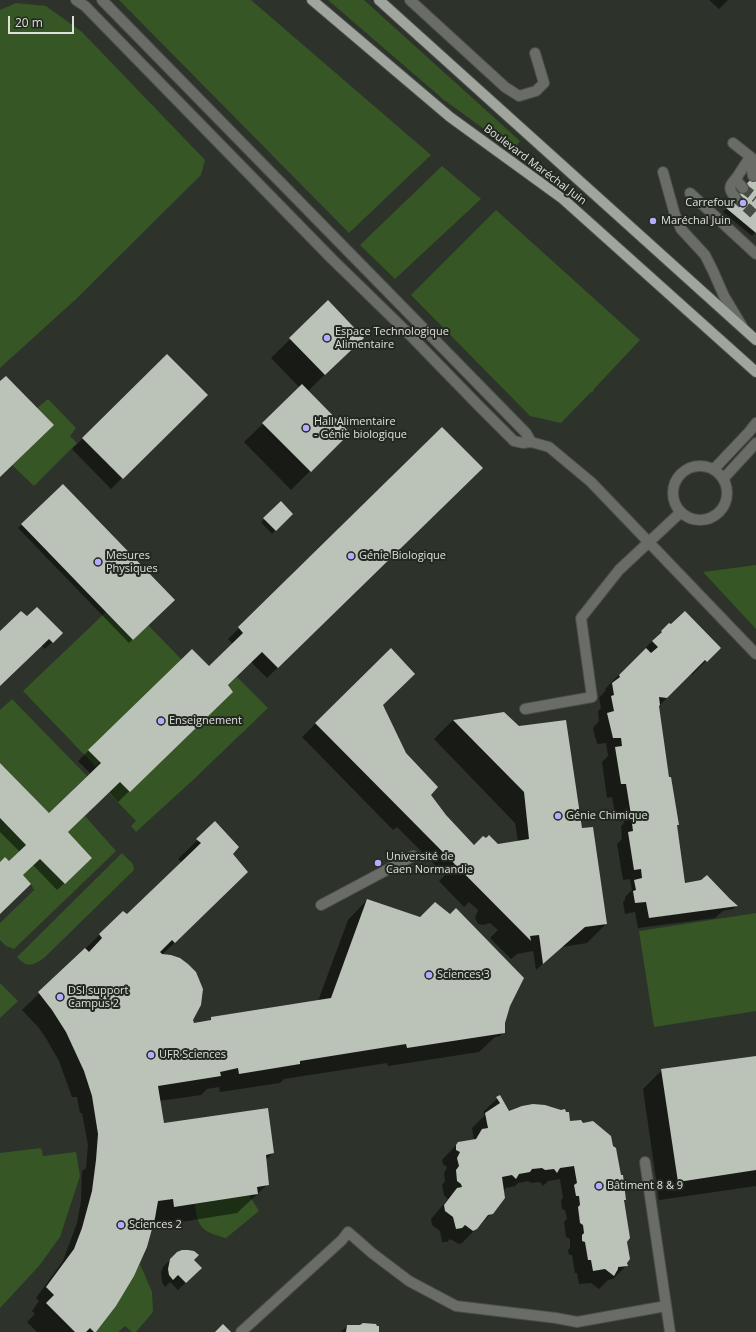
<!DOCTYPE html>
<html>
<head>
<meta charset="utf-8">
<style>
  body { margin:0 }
  #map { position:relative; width:756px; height:1332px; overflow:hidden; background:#2d322a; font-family:"Open Sans",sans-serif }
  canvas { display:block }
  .scale { position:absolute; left:8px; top:16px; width:66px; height:18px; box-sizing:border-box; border:2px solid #dce0da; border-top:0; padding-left:5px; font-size:12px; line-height:14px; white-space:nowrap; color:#dce0da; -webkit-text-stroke:3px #232820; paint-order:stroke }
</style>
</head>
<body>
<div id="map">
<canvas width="756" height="1332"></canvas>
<div class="scale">20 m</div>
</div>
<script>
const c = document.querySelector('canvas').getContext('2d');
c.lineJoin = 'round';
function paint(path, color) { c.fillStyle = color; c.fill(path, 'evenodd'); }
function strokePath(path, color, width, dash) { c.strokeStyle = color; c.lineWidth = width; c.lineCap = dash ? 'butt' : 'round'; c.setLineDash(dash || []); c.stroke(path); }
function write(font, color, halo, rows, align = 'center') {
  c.font = font + ' "Open Sans",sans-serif'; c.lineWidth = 4; c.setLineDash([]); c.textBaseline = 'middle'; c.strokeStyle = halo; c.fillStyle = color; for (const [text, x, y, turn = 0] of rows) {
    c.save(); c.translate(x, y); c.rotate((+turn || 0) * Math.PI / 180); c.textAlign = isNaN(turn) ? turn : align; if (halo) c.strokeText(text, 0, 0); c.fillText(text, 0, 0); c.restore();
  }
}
paint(new Path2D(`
  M 119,0 L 251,0 L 431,155 L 349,233 Z
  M 328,0 L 364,0 L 520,141 L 513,150 L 444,100 Z
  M 16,3 L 46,6 L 82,32 L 205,160 L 201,175 L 75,300 L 0,368 L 0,10 Z
  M 442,166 L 481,199 L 395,279 L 360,245 Z
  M 496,210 L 640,340 L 594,389 L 592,393 L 591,392 L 561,423 L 530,416 L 411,295 Z
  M 48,399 L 76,428 L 70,436 L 77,443 L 34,486 L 12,465 L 37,408 Z
  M 756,565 L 756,629 L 703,572 Z
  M 106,612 L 133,640 L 148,625 L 182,660 L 96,767 L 23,691 Z
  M 237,677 L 268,708 L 193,780 L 136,832 L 131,826 L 136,821 L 109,793 L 120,782 L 130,791 L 233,692 L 228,685 Z
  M 12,699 L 87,776 L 49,813 L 0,763 L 0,710 Z
  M 85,816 L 116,851 L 14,949 L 6,946 L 0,940 L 0,923 L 34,890 L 31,884 L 23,875 L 40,859 L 65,883 L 92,858 L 68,832 Z
  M 0,818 L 26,845 L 9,861 L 5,857 L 0,862 Z
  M 122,853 L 133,864 L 134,870 L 44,958 C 32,966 27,968 17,957 Z
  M 756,913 L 756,1011 L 654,1027 L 639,931 Z
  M 0,983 L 18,1001 L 0,1018 Z
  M 41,1148 L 43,1156 L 76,1152 L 80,1176 L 60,1237 L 39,1266 L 0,1308 L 0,1153 Z
  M 249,1195 L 259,1211 L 226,1238 C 203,1232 197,1228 195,1204 Z
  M 140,1264 L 152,1292 L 153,1312 L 136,1332 L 132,1332 L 125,1326 L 118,1332 L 96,1332 L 116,1306 Z`), '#365626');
paint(new Path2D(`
  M 709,0 L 728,0 L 719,9 Z
  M 756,174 L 756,232 L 752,236 L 723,212 Z
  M 328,302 L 343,357 L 308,391 L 348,433 L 291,490 L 244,442 L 300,388 L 271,358 Z
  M 167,355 L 206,395 L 111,489 L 72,449 Z
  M 442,429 L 482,468 L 267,678 L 251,662 L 226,686 L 221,702 L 118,802 L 109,792 L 67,832 L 84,865 L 57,890 L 33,865 L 22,875 L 0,913 L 0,863 L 9,863 L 20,852 L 0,832 L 0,765 L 49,815 L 91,774 L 78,761 L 89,750 L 209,668 L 233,644 L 228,639 Z
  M 63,485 L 174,600 L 129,643 L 18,528 Z
  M 281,503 L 292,514 L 272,534 L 261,522 Z
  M 27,618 L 61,633 L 45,649 L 41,645 L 0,685 L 0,633 Z
  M 669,624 L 719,648 L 692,675 L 691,674 L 658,707 L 669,778 L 678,824 L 676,826 L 685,884 L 736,906 L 733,909 L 723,911 L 715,918 L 638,928 L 635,912 L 625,914 L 623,902 L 625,900 L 625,897 L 632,890 L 630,879 L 623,880 L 617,844 L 622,839 L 621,826 L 624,823 L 623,813 L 615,814 L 612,797 L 607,798 L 602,762 L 608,756 L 606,743 L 597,744 L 596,738 L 595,738 L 593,728 L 599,721 L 598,711 L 601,708 L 599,698 L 606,690 L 605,689 Z
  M 382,705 L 414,809 L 445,815 L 473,845 L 453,865 L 455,866 L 483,837 L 498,845 L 518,842 L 515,823 L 434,739 L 453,720 L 504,713 L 581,831 L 606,924 L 587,943 L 562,947 L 536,970 L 533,951 L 517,954 L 511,959 L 490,938 L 498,930 L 490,923 L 483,925 L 478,924 L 475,918 L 478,910 L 469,902 L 464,907 L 439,881 L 445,875 L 397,827 L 393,830 L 302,737 L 316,723 Z
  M 215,823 L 231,854 L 228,891 L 162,955 L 192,1020 L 193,1024 L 208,1022 L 212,1018 L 318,1001 L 348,920 L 367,900 L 509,1005 L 504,1027 L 504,1032 L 500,1036 L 495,1037 L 479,1052 L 388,1066 L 387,1063 L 284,1079 L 280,1083 L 220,1092 L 219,1087 L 207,1089 L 201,1095 L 159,1101 L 163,1124 L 273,1153 L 265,1161 L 268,1184 L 237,1213 L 156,1226 L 154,1217 L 95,1332 L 37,1332 L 27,1322 L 35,1314 L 32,1311 L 39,1301 L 36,1298 L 63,1261 L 77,1223 L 81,1201 L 82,1171 L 86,1168 L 88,1145 L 82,1113 L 80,1113 L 77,1097 L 72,1097 L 59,1061 L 47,1040 L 39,1028 L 22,1010 L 123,912 L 127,916 L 182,863 L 178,859 Z
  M 756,1057 L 756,1186 L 659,1200 L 643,1089 L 662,1070 Z
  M 499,1097 L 509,1113 L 569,1122 L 625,1200 L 624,1202 L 627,1265 L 613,1279 L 608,1280 L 599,1289 L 591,1283 L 579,1284 L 577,1273 L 575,1273 L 572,1255 L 569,1255 L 568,1250 L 570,1248 L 570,1239 L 566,1237 L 564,1222 L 567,1219 L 565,1210 L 562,1209 L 561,1200 L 563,1198 L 560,1179 L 548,1181 L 543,1186 L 540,1182 L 531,1183 L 528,1181 L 518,1183 L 515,1186 L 506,1188 L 503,1191 L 492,1213 L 462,1243 L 459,1244 L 450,1239 L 447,1242 L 442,1242 L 440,1231 L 432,1225 L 431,1219 L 448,1199 L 444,1195 L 442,1185 L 445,1181 L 444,1173 L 447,1167 L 443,1164 L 442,1160 L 458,1143 L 474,1140 L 472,1128 L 485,1115 L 483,1112 Z
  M 174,1256 L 193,1260 L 201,1268 L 178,1290 L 170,1282 L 165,1287 L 162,1282 L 161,1273 L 163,1267 Z
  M 347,1326 L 378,1332 L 341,1332 Z`), '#0007');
paint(new Path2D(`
  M 756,173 L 756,233 L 726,208 Z
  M 328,300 L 364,338 L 325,375 L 289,338 Z
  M 167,354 L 208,395 L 123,479 L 82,438 Z
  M 6,376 L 54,425 L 0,477 L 0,381 Z
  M 302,384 L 350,433 L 311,472 L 262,423 Z
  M 442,427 L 483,468 L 278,668 L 262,652 L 228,685 L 233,692 L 130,792 L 120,782 L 68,832 L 92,858 L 65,884 L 40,859 L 23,875 L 31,884 L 0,914 L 0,862 L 5,857 L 9,861 L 26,845 L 0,818 L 0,763 L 49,813 L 101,763 L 88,750 L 192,649 L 209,666 L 243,633 L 238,627 Z
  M 63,484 L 175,600 L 133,640 L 21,524 Z
  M 281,501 L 293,514 L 276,531 L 263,518 Z
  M 37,607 L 63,633 L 53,643 L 49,639 L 0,686 L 0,631 L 21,611 L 27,616 Z
  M 685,611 L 721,648 L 707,662 L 705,660 L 667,698 L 659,697 L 660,705 L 659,706 L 669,777 L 671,777 L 679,825 L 677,825 L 685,883 L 701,880 L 707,875 L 730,899 L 738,906 L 649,918 L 646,902 L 635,903 L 633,891 L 636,890 L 634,880 L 642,878 L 641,869 L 634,870 L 628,832 L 633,831 L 631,815 L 626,784 L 621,784 L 615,747 L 622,746 L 621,738 L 613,738 L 607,713 L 614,711 L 611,696 L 614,695 L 612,683 L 620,677 L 619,675 L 646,648 L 651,653 L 658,647 L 652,641 L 662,632 L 661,631 L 669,623 L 671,624 Z
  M 391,648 L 415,674 L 383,705 L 406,753 L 438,787 L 431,795 L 446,815 L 474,845 L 483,836 L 486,838 L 489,835 L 498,844 L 529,839 L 524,792 L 453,720 L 504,712 L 519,726 L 566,720 L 582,828 L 593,827 L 607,924 L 585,927 L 543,964 L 539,935 L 530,936 L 531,941 L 315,723 Z
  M 215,821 L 239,847 L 233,854 L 248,872 L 175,943 L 172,940 L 160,952 L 162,954 L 171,955 L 180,958 L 188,964 L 196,972 L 203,989 L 201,1005 L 193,1020 L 194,1023 L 211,1020 L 211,1017 L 331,998 L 367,899 L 420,917 L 435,902 L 450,914 L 456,908 L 524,978 L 510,1006 L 505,1023 L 505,1033 L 407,1048 L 406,1044 L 300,1061 L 300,1064 L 239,1074 L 238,1068 L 220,1072 L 221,1076 L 158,1086 L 164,1123 L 268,1108 L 274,1153 L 266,1155 L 269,1185 L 257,1187 L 258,1194 L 174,1207 L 173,1199 L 158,1201 L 155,1218 L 147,1247 L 134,1276 L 116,1306 L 96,1332 L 94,1332 L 90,1328 L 86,1332 L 75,1332 L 46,1303 L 54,1295 L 46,1287 L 74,1249 L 82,1228 L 92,1191 L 96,1160 L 98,1134 L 92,1096 L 84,1071 L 66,1032 L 52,1010 L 38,992 L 85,948 L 89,952 L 102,938 L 99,934 L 123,911 L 127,914 L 201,843 L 196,839 Z
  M 756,1056 L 756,1170 L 678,1182 L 661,1069 Z
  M 500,1095 L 509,1111 L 522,1106 L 533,1104 L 545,1105 L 561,1110 L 565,1109 L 566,1112 L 569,1112 L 570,1121 L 581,1120 L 583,1123 L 593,1121 L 611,1136 L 613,1146 L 616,1148 L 621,1175 L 623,1175 L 626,1200 L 624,1200 L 630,1238 L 627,1242 L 630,1259 L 627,1263 L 628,1266 L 618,1267 L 618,1269 L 614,1276 L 605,1269 L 593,1271 L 591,1260 L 588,1260 L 585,1242 L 582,1241 L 582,1235 L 584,1233 L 583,1225 L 580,1223 L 578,1207 L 580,1205 L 579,1196 L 576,1196 L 574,1185 L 577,1183 L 574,1166 L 560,1168 L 557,1173 L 554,1169 L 545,1170 L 542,1168 L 532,1169 L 530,1172 L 519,1174 L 516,1179 L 512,1175 L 502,1177 L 505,1198 L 493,1214 L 488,1215 L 477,1229 L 473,1231 L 465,1225 L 462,1228 L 456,1229 L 453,1217 L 445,1211 L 444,1205 L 457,1188 L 462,1187 L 461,1184 L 457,1181 L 456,1170 L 459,1166 L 457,1158 L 460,1152 L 456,1150 L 456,1145 L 458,1142 L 476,1139 L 482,1129 L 488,1128 L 485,1113 L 500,1103 L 496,1097 Z
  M 182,1250 L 188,1250 L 194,1251 L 199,1255 L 194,1260 L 202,1268 L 186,1283 L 178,1275 L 173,1280 L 169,1275 L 168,1269 L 170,1259 L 177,1252 Z
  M 363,1323 L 376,1324 L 377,1326 L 379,1326 L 379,1332 L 346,1332 L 347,1325 L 360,1325 Z
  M 223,1324 L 231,1332 L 215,1332 Z`), '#bbc2b8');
strokePath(new Path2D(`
  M 743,188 L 756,198
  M 735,197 L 756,216`), '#474c44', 10, [10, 5]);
const minor = new Path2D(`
  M 76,0 L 85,6 L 332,259 L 408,333 L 478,405 L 514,441 L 523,443 L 531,442 L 549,447 L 591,482 L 756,654
  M 102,0 L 526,433 L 531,442
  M 410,0 L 505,87 L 519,96 L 536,91 L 544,83 L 535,53
  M 733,143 L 756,161
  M 750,157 L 753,176
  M 663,172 L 675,215 L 681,229 L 705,255 L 713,271 L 724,296 L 742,326
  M 743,188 L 737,181 L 737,177 L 750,157
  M 690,193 L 756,254
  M 735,197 C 727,188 730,185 737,177
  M673 493a27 27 0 1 1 54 0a27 27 0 1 1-54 0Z
  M 714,469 L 749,432 L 756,423
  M 724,478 L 756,443
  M 525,709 L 592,697 L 581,618 L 619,570 L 681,512
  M 321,905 L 413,856
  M 645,1162 L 670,1332
  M 241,1332 L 342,1240 L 348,1232 L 372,1253 L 409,1281 L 456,1306 L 556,1318 L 577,1322 L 666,1306`);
const major = new Path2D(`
  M 312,0 L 450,117 L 563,199 L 756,372
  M 379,0 L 756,340`);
strokePath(minor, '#494e46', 12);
strokePath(major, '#494e46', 12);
strokePath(minor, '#696c67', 10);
strokePath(major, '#a0a69d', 10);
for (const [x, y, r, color] of [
  [743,203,4,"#b1adfa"],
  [653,221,4,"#b1adfa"],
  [327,338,4,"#b1adfa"],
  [306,428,4,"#b1adfa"],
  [351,556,4,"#b1adfa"],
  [98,562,4,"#b1adfa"],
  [161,721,4,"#b1adfa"],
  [558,816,4,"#b1adfa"],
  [378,863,4,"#b1adfa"],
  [429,975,4,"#b1adfa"],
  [60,997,4,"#b1adfa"],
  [151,1055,4,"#b1adfa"],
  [599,1186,4,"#b1adfa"],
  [121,1225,4,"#b1adfa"]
]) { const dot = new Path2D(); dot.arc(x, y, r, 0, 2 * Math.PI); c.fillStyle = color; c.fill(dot); strokePath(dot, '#232820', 1.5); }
write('11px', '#dce0da', '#232820', [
  ["Boulevard Maréchal Juin",535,165,37]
]);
write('11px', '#dce0da', '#232820', [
  ["Carrefour",735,203,"right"],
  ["Maréchal Juin",661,221],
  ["Espace Technologique",335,332],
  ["Alimentaire",335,345],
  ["Hall Alimentaire",314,422],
  ["- Génie biologique",314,435],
  ["Mesures",106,556],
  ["Physiques",106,569],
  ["Génie Biologique",359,556],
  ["Enseignement",169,721],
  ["Génie Chimique",566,816],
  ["Université de",386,857],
  ["Caen Normandie",386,870],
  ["Sciences 3",437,975],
  ["DSI support",68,991],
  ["Campus 2",68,1004],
  ["UFR Sciences",159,1055],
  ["Bâtiment 8 & 9",607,1186],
  ["Sciences 2",129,1225]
], 'left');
</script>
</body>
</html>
